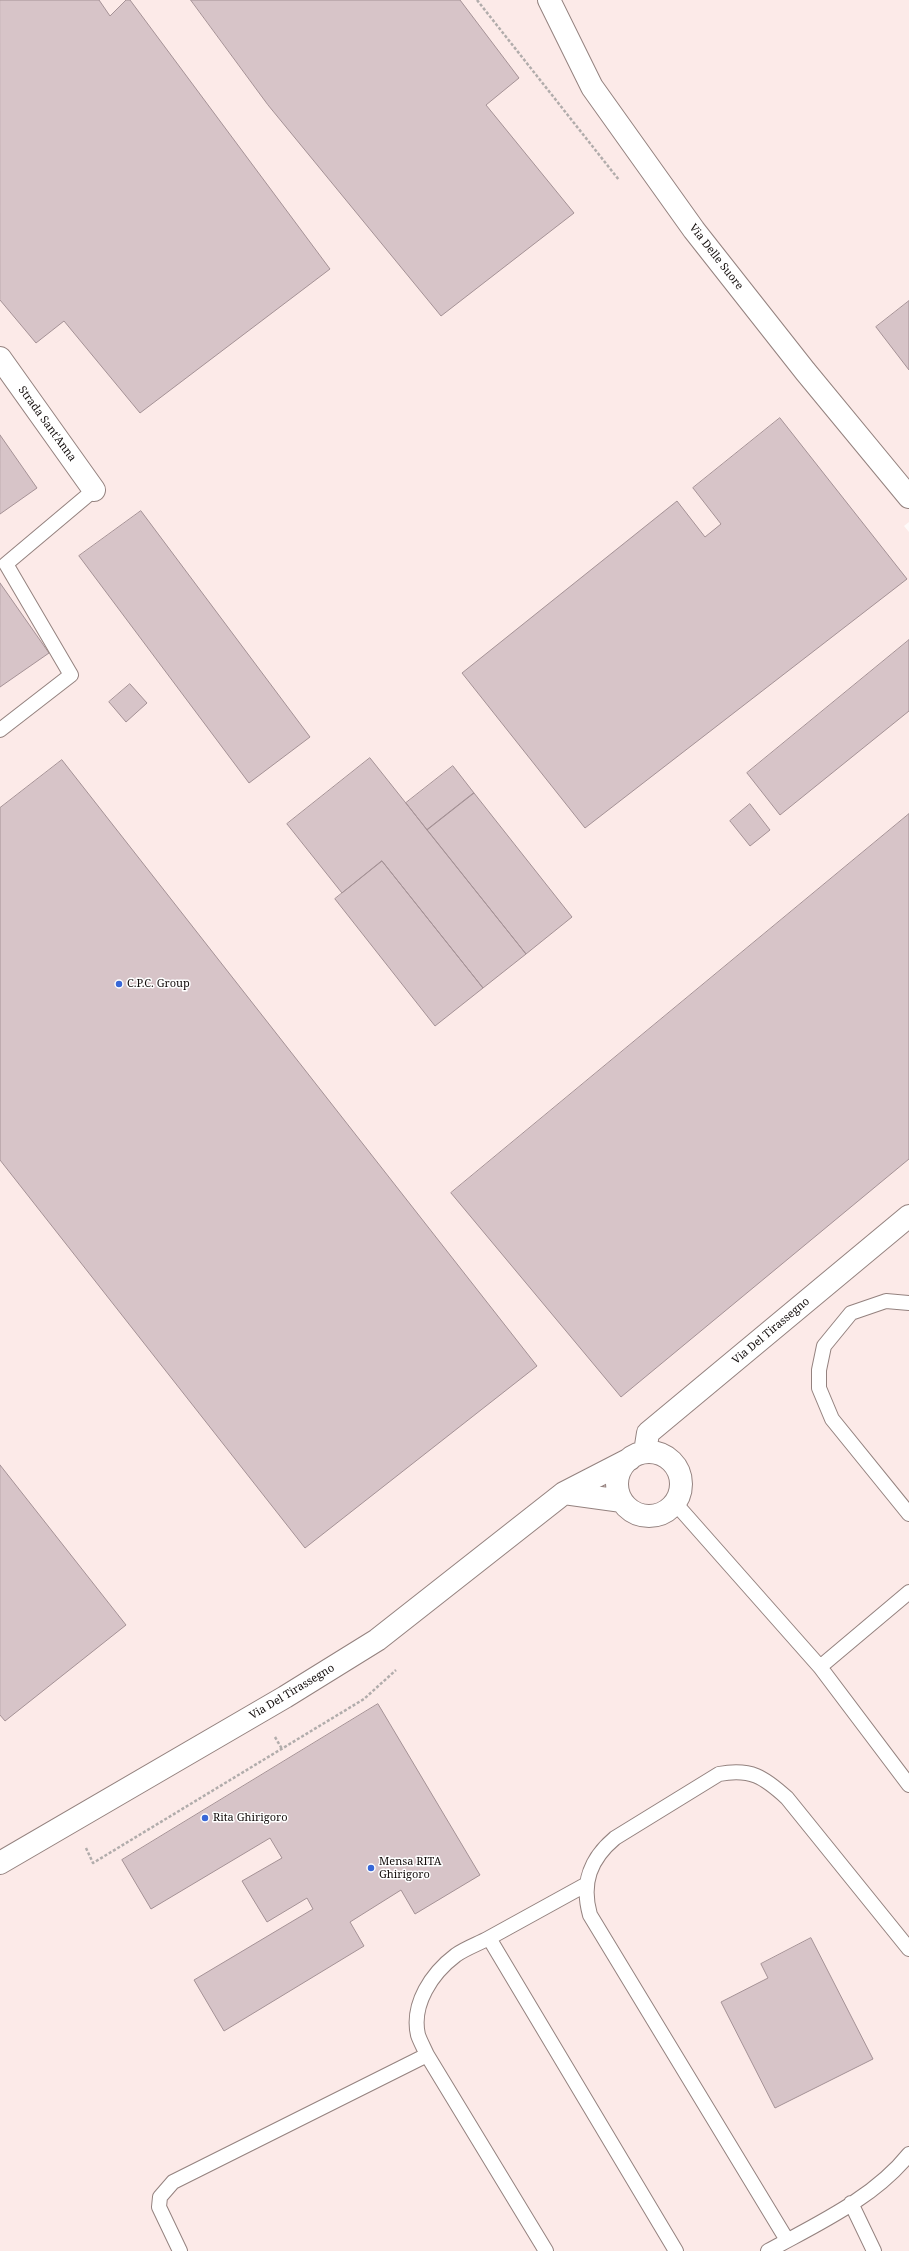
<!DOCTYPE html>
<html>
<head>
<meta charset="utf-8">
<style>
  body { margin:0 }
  canvas { display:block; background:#fefaf9 }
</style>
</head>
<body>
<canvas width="909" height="2251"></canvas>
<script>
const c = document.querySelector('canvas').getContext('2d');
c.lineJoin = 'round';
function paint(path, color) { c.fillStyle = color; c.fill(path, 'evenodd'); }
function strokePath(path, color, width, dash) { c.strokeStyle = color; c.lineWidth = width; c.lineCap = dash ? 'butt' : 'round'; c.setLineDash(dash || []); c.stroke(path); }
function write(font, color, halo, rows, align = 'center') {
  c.font = font + ' "Noto Serif",serif'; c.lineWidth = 3; c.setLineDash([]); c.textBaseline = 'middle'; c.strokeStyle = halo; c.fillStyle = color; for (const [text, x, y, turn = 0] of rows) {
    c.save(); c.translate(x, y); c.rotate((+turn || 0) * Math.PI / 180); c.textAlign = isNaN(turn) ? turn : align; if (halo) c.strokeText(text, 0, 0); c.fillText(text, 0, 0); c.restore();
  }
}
paint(new Path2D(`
  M 0,0 L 909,0 L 909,522 L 904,526 L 909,532 L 909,2251 L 0,2251 Z`), '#fceae8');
const building = new Path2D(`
  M 0,0 L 99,0 L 110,16 L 126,0 L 130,0 L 330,269 L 140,413 L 64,321 L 36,343 L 0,300 Z
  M 191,0 L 460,0 L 519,78 L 486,105 L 574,213 L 441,316 L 268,105 Z
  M 909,301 L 909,370 L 876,327 Z
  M 780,418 L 907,579 L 585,828 L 462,673 L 677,501 L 705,537 L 721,524 L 693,488 Z
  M 0,435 L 37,488 L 0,514 Z
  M 141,511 L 310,737 L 249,783 L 79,556 Z
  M 0,583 L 49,653 L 0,687 Z
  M 909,640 L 909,711 L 780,815 L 747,773 Z
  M 130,684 L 147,703 L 126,722 L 109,702 Z
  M 370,758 L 526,954 L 483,988 L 382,861 L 342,893 L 287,824 Z
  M 62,760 L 537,1366 L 305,1548 L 0,1160 L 0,808 Z
  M 453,766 L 474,793 L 427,830 L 406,803 Z
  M 474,793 L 572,917 L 526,954 L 427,830 Z
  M 750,804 L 770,830 L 750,846 L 730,821 Z
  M 909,814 L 909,1159 L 621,1397 L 451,1193 Z
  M 382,861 L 483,988 L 435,1026 L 335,899 Z
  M 0,1465 L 126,1625 L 5,1721 L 0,1715 Z
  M 378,1704 L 480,1875 L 415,1914 L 401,1890 L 350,1922 L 364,1946 L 224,2031 L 194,1980 L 313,1909 L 307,1898 L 267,1922 L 242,1881 L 282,1858 L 270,1838 L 151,1909 L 122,1860 Z
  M 811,1938 L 873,2059 L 775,2108 L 721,2002 L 768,1978 L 761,1964 Z`);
paint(building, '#d7c4c8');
strokePath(building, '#a59296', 1);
const service = new Path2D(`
  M 0,730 L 71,675 L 6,564 L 94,490
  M 909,1303 L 886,1301 L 851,1313 L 824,1346 L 819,1370 L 819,1388 L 832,1419 L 909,1514
  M 675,1503 L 820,1667 L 909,1785
  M 820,1667 L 909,1592
  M 489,1938 L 587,1884
  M 851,2203 L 874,2251
  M 787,2240 L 590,1915 C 581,1883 590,1859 615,1838 L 719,1774 C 751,1768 764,1777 787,1798 L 909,1949
  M 180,2251 L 159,2207 L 160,2197 L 173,2182 L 427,2055
  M 546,2251 L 427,2055 C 424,2048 420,2041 418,2035 C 411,2004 432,1973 456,1955 C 466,1948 478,1944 489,1938 L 676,2251
  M 768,2251 C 817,2224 874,2198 909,2154`);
const minor = new Path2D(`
  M 0,358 L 94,490
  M 645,1452 L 648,1433 L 909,1216
  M617 1484a32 32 0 1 1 64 0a32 32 0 1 1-64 0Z
  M 564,1493 L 622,1501
  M 0,1863 L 285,1697 L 377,1640 L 564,1493 L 630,1459`);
const tertiary = new Path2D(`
  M 549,0 L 592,87 L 694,230 L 805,371 L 909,497`);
strokePath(service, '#94827f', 16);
strokePath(minor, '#94827f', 24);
strokePath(tertiary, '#94827f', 24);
strokePath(new Path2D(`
  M 477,0 L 619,180
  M 275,1737 L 282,1749
  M 86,1848 L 93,1863 L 364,1699 L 396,1670`), '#b1acab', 2.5, [3, 2]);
strokePath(service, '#fff', 14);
strokePath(minor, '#fff', 22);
strokePath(tertiary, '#fff', 22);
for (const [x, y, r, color] of [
  [119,984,4,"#3867d7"],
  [205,1818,4,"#3867d7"],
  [371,1868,4,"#3867d7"]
]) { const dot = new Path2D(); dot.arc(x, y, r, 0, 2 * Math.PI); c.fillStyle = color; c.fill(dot); strokePath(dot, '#fff', 1.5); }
write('11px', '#120c0b', '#fff', [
  ["Via Delle Suore",716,257,52],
  ["Strada Sant'Anna",47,424,54],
  ["Via Del Tirassegno",771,1331,-40],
  ["Via Del Tirassegno",292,1692,-31]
]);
write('11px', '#120c0b', '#fff', [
  ["C.P.C. Group",127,984],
  ["Rita Ghirigoro",213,1818],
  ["Mensa RITA",379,1862],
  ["Ghirigoro",379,1875]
], 'left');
</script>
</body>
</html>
